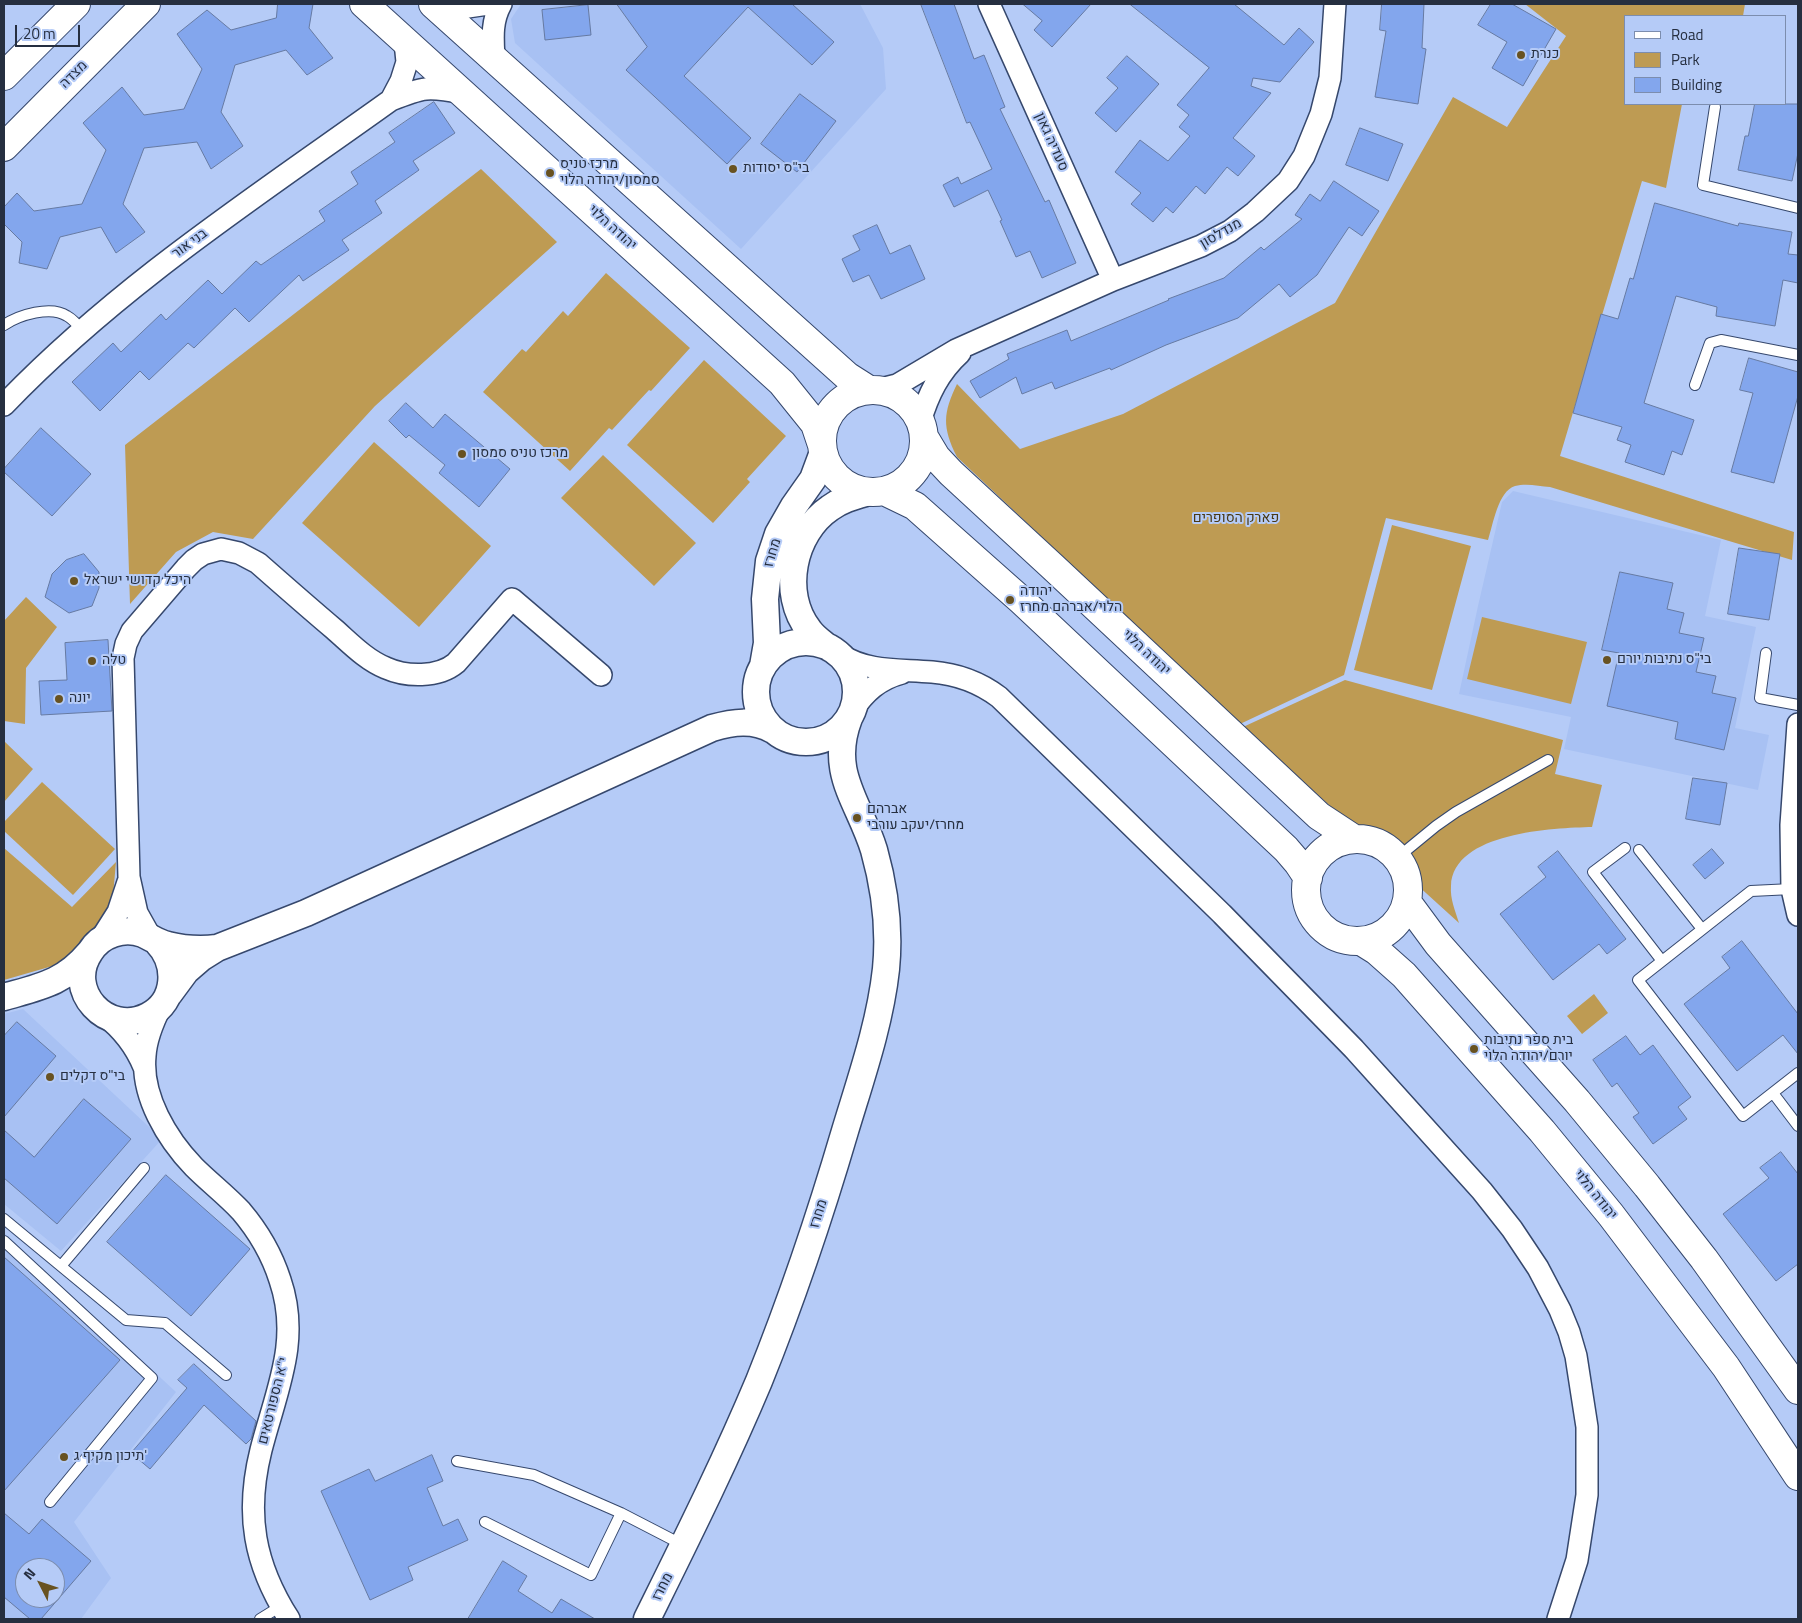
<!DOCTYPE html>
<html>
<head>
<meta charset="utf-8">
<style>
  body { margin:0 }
  #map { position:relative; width:1802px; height:1623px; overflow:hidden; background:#b5cbf7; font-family:"Titillium Web",sans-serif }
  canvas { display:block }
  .frame { position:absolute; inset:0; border:5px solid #262f40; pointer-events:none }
  .legend { position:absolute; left:1624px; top:15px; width:162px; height:90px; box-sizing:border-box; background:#b5cbf7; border:1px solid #7c8dae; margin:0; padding:6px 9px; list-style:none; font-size:15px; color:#262f40 }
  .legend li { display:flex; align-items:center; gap:10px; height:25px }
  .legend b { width:25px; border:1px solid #7c8dae }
  .north { position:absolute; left:15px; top:1558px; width:50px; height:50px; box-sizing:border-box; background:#b5cbf7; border:1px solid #7c8dae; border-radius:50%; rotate:311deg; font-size:14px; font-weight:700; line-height:20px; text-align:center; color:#262f40 }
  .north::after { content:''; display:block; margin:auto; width:18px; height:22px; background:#685221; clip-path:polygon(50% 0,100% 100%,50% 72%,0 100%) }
  .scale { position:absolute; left:15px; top:25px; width:65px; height:22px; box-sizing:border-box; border:2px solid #262f40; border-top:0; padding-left:6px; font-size:15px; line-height:18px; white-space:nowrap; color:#262f40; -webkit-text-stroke:4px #b5cbf7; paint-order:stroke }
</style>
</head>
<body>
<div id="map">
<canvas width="1802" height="1623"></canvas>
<div class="frame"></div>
<ul class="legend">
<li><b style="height:6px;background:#fff"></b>Road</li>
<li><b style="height:14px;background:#be9b53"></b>Park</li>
<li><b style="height:14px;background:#83a6ed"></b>Building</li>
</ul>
<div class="north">N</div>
<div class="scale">20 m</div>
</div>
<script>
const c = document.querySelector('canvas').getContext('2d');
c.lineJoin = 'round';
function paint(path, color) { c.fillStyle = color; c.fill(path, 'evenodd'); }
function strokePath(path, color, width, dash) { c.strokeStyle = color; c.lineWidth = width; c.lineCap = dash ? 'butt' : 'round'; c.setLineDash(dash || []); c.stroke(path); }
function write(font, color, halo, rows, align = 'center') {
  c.font = font + ' "Titillium Web",Heebo,sans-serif'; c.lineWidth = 4; c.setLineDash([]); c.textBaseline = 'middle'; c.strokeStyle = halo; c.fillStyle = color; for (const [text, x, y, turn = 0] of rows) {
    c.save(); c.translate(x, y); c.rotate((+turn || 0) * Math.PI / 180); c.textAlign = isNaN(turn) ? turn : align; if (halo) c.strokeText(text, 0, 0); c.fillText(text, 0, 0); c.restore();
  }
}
paint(new Path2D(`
  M 521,4 L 860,4 L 883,48 L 886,89 L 741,249 L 515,43 L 511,19 Z
  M 1513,491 L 1721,540 L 1705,616 L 1756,627 L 1735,728 L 1769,735 L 1758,790 L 1564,749 L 1571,717 L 1459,694 L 1478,606 L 1502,502 Z
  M 23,1009 L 162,1139 L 61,1251 L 4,1204 L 4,1014 Z
  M 4,1233 L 176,1392 L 74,1522 L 111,1578 L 81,1619 L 4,1619 ZM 25,1568 L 55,1568 L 55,1598 L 25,1598 Z`), '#a8c1f3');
paint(new Path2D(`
  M 1525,4 L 1745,4 L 1743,16 L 1626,16 L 1626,104 L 1682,104 L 1666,188 L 1642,181 L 1560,456 L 1794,532 L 1792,560 L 1550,487 C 1539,486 1526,483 1515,486 C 1498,491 1493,525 1488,540 L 1386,518 L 1344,675 L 1240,724 L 957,457 C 942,427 943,413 957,384 L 1020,449 L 1123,414 L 1335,303 L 1453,97 L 1507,127 L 1566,36 Z
  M 481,169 L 557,242 L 375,406 L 253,539 L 213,532 L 176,552 L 130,604 L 125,445 Z
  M 606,273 L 690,348 L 651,391 L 649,390 L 612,430 L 609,428 L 570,471 L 483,392 L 522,349 L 526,352 L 563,311 L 568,316 Z
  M 704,360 L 786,436 L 747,479 L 750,482 L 713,523 L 627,445 Z
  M 374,442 L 491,546 L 419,627 L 302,523 Z
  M 603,455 L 696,543 L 654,586 L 561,498 Z
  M 1392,525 L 1471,546 L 1432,690 L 1354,670 Z
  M 26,597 L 57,627 L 26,668 L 25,724 L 4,721 L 4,621 Z
  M 1482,617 L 1587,642 L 1571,704 L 1467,679 Z
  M 1345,680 L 1563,740 L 1555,774 L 1602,785 L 1592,827 C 1554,828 1453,832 1451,886 C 1450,899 1455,910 1459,923 L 1243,727 Z
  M 4,741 L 33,769 L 4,802 Z
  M 42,782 L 115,849 L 73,895 L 4,831 L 4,822 Z
  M 4,848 L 72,907 L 116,862 L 112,907 L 95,936 L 63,963 L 4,980 Z
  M 1594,994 L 1608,1013 L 1582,1034 L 1567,1016 Z`), '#be9b53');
const building = new Path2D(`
  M 278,4 L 313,4 L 309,28 L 333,58 L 307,75 L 286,50 L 235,65 L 221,112 L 243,146 L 211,169 L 197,142 L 144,148 L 123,204 L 145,232 L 116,253 L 101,227 L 60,237 L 47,269 L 19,263 L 22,242 L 4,224 L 4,207 L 17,193 L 34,211 L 82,204 L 106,150 L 83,123 L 122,87 L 144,115 L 184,109 L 202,69 L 177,34 L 207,10 L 231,30 L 276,18 Z
  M 617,4 L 792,4 L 834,42 L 812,65 L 748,7 L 684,76 L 751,138 L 727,164 L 626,70 L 647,47 Z
  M 921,4 L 954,4 L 974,59 L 984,55 L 1005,107 L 1000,109 L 1045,202 L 1049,200 L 1076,263 L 1042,278 L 1030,251 L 1016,257 L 1000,221 L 1002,220 L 988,190 L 954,207 L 943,185 L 958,177 L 961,184 L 992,169 L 970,122 L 967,123 Z
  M 1023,4 L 1091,4 L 1052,47 L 1034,30 L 1042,21 Z
  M 1130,4 L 1234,4 L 1284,45 L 1299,28 L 1314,42 L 1280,82 L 1253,78 L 1251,86 L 1271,93 L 1233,138 L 1255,156 L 1238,176 L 1227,167 L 1205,194 L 1196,186 L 1173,213 L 1166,207 L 1153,222 L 1131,204 L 1141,193 L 1115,172 L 1140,140 L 1168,161 L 1190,136 L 1179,127 L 1189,115 L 1177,105 L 1209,68 Z
  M 1382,4 L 1424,4 L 1422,48 L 1426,49 L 1418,104 L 1375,97 L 1386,31 L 1380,30 Z
  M 1491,4 L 1512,4 L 1556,29 L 1523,86 L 1492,68 L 1507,42 L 1478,25 Z
  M 588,5 L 591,35 L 545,40 L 542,10 Z
  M 1127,56 L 1159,84 L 1116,132 L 1095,113 L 1118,88 L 1107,78 Z
  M 800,94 L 836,121 L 797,172 L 761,144 Z
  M 434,102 L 455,133 L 413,161 L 419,170 L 375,201 L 382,213 L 342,240 L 349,250 L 303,281 L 299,275 L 249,322 L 235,308 L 194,348 L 188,343 L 149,380 L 140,371 L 100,411 L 72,382 L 113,343 L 121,352 L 161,314 L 166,320 L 208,280 L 222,294 L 256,261 L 261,265 L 325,221 L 319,211 L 358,184 L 351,172 L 395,142 L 389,133 Z
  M 1755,104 L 1798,104 L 1798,153 L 1792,181 L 1738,170 L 1745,136 L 1748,136 Z
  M 1360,128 L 1403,144 L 1388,181 L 1346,165 Z
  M 1334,181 L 1379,211 L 1362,236 L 1349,227 L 1317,275 L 1290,297 L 1279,284 L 1238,318 L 1166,345 L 1111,370 L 1110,368 L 1055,389 L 1052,382 L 1022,394 L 1016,377 L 980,398 L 970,381 L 1009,359 L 1007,354 L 1067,330 L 1071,341 L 1169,300 L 1168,299 L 1224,278 L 1261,247 L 1264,250 L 1302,219 L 1295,215 L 1310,194 L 1320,201 Z
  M 1655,203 L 1738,226 L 1739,223 L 1792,232 L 1788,254 L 1798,255 L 1798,283 L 1783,280 L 1775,326 L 1716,316 L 1717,307 L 1676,296 L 1644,403 L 1694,420 L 1682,455 L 1672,451 L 1664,475 L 1625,462 L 1631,445 L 1617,440 L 1622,427 L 1573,413 L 1601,314 L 1618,319 L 1630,278 L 1633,279 Z
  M 877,225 L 890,254 L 910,245 L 925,279 L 881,299 L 869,275 L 853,282 L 842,259 L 860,250 L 853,236 Z
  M 1749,358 L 1798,372 L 1798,396 L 1774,483 L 1731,472 L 1753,393 L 1740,390 Z
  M 406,403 L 433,428 L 445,414 L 510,469 L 479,507 L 439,473 L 445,465 L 409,435 L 406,438 L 389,421 Z
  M 41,428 L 91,474 L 52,516 L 4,472 L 4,469 Z
  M 1739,548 L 1780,554 L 1769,620 L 1728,614 Z
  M 84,554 L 99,572 L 99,588 L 92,606 L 69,613 L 45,597 L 52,574 L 66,560 Z
  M 1620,572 L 1673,583 L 1667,609 L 1684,613 L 1679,633 L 1704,638 L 1696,672 L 1716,676 L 1712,693 L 1736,698 L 1724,750 L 1675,739 L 1678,722 L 1607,706 L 1619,653 L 1602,650 Z
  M 108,640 L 112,711 L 41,715 L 39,681 L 67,680 L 65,643 Z
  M 1693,778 L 1727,783 L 1720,825 L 1686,819 Z
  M 1712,849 L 1724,863 L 1705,879 L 1693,865 Z
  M 1558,851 L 1626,939 L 1607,954 L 1599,944 L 1553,980 L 1500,914 L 1546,877 L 1538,867 Z
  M 1742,941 L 1798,1014 L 1798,1054 L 1783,1035 L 1737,1071 L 1684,1004 L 1730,968 L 1722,957 Z
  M 17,1022 L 56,1056 L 4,1117 L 4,1036 Z
  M 1626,1036 L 1640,1055 L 1653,1045 L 1691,1097 L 1678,1107 L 1687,1119 L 1653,1144 L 1633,1117 L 1639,1113 L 1617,1083 L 1612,1087 L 1593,1060 Z
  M 84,1099 L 131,1139 L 57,1224 L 4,1178 L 4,1130 L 34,1157 Z
  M 1781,1152 L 1798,1174 L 1798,1264 L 1776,1281 L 1723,1214 L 1769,1178 L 1760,1168 Z
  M 166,1175 L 250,1249 L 191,1316 L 107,1242 Z
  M 4,1257 L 120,1360 L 4,1491 Z
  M 194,1364 L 256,1421 L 251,1439 L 246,1444 L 204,1405 L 150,1469 L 131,1453 L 187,1388 L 178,1380 Z
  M 432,1455 L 443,1481 L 427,1488 L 443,1526 L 458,1519 L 468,1540 L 408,1567 L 413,1580 L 370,1600 L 321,1491 L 369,1469 L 375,1481 Z
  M 4,1513 L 29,1534 L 42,1519 L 91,1561 L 41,1619 L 30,1619 L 4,1597 ZM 25,1568 L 55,1568 L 55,1598 L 25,1598 Z
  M 503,1561 L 527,1576 L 518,1591 L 552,1613 L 561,1599 L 595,1619 L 468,1619 Z`);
paint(building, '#83a6ed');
strokePath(building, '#667aa2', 1);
const service = new Path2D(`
  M 1715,107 L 1703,185 L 1798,208
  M 4,325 C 19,315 51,305 67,316 C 73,319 77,325 82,329
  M 1695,385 L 1710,343 L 1721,340 L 1798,355
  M 1766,653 L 1760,698 L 1798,705
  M 1625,848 L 1593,872 L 1662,961
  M 1639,850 L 1702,929
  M 1397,858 L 1436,826 L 1456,812 L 1548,760
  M 1792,889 L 1751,891 L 1638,980 L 1743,1116 L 1798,1073
  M 1773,1093 L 1798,1126
  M 4,1219 L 126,1320 L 165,1323 L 226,1375
  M 4,1241 L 152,1378 L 50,1502
  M 61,1266 L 144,1168
  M 457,1461 L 534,1475 L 621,1513 L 683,1545
  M 485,1522 L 591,1575 L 621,1513
  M 260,1619 L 281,1606`);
const minor = new Path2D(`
  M 989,4 L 1113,280
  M 437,7 L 461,8 L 488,4
  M 494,59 C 493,39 491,22 501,4
  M 391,100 L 401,81 L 407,62 L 405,42
  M 877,390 L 897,385 L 956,350 L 1113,280 L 1201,246 L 1230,231 L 1255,212 L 1288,181 L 1304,156 L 1321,114 L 1330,78 L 1335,4
  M 4,405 C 118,286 257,196 391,100 C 423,87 428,86 463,93
  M 920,422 C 928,395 939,372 960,353
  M 839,654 C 869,673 899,669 932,672 C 957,674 979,682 999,697 L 1222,914 L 1354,1049 L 1482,1191 L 1512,1229 L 1538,1268 L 1560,1310 L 1569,1332 L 1576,1356 L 1587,1427 L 1587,1495 L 1577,1560 L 1558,1619
  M 852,711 C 865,692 879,679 902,673
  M 1798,724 L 1791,825 L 1792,889 L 1798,915
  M 151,938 L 137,913 L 129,877 L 123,658 L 126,644 L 132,631 L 186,568 L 194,560 L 203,554 L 221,549 L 239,553 L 258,563 C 283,585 308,607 334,629 C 350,643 366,660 386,668 C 406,677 438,678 456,663 L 512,599 L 601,675
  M 99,942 L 118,912 L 128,882
  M 161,1006 C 153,1022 146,1038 145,1056 C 141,1096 167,1139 194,1167 C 209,1182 226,1195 241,1211 C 258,1231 272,1255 280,1280 C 301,1341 276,1391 261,1450 C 245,1514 254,1564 289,1619
  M 104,1015 C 122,1029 135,1045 144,1067`);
const tertiary = new Path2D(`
  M756 692a50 50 0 1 1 100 0a50 50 0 1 1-100 0Z
  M 826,646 C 820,641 813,636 809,630 C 780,593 793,533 830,508 C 842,499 855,496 869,492
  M 763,666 L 767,643 L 765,599 L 769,561 L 778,534 L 794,506 L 813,479 L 823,452
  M 157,942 C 178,964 177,1001 148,1016 C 107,1037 64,990 90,952 C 101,934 124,927 143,934 C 152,938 158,943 168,945 C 184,949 200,950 217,948
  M 169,994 L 186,971 L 201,958 L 217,948 L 306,913 L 712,728 C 733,722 753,719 773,730
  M 4,997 C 39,987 64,983 89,953
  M 647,1619 C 686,1540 725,1462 759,1381 C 792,1299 820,1216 845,1131 C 861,1078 880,1024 886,969 C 890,928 885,889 874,850 C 859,801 828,773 849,718`);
const secondary = new Path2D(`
  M 364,4 L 782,383 L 815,424 L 822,445
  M 433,4 L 847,376 L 869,390
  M 4,76 L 76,4
  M 4,147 L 146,4
  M822 441a51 51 0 1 1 102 0a51 51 0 1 1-102 0Z
  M 924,437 L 936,457 L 951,473 L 1053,567 L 1319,816 L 1354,839
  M 884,491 L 915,506 L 1022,601 L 1286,849 L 1298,863 L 1308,878
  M1306 890a51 51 0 1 1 102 0a51 51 0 1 1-102 0Z
  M 1407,902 L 1438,944 L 1577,1101 L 1647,1186 L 1704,1259 L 1798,1390
  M 1361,941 L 1377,951 L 1404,975 L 1542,1131 L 1611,1215 L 1726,1367 L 1798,1476`);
strokePath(service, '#36486d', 12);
strokePath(minor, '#36486d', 24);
strokePath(tertiary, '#36486d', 29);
strokePath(secondary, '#36486d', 30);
strokePath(service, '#fff', 10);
strokePath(minor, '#fff', 21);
strokePath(tertiary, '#fff', 26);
strokePath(secondary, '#fff', 28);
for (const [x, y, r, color] of [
  [1521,55,5,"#685221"],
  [733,169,5,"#685221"],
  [550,173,5,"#685221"],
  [462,454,5,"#685221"],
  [74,581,5,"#685221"],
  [1010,600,5,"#685221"],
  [1607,660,5,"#685221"],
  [92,661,5,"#685221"],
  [59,699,5,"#685221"],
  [857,818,5,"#685221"],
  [1474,1049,5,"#685221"],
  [50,1077,5,"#685221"],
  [64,1457,5,"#685221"]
]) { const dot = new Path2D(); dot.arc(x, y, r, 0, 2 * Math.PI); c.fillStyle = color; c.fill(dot); strokePath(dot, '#b5cbf7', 2); }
write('14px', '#262f40', '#b5cbf7', [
  ["כנרת",1531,55],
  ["מרכז טניס",560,165],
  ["סמסון/יהודה הלוי",560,181],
  ["בי\"ס יסודות",743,169],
  ["מרכז טניס סמסון",472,454],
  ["היכל קדושי ישראל",84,581],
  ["יהודה",1020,592],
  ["הלוי/אברהם מחרז",1020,608],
  ["בי\"ס נתיבות יורם",1617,660],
  ["טלה",102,661],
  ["יונה",69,699],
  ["אברהם",867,810],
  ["מחרז/יעקב עורבי",867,826],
  ["בית ספר נתיבות",1484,1041],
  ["יורם/יהודה הלוי",1484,1057],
  ["בי\"ס דקלים",60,1077],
  ["תיכון מקיף ג'",74,1457]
], 'left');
write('14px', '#262f40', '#b5cbf7', [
  ["מצדה",74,75,-45],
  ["סעדיה גאון",1051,142,66],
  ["יהודה הלוי",612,228,42],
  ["מנדלסון",1221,234,-30],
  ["בני אור",190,244,-36],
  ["מחרז",773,553,-73],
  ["יהודה הלוי",1146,653,43],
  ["יהודה הלוי",1595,1195,51],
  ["מחרז",819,1214,-72],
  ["י\"א הספורטאים",274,1401,-76],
  ["מחרז",663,1587,-63]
]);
write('14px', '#493915', '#b5cbf7', [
  ["פארק הסופרים",1236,519]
]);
</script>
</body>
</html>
